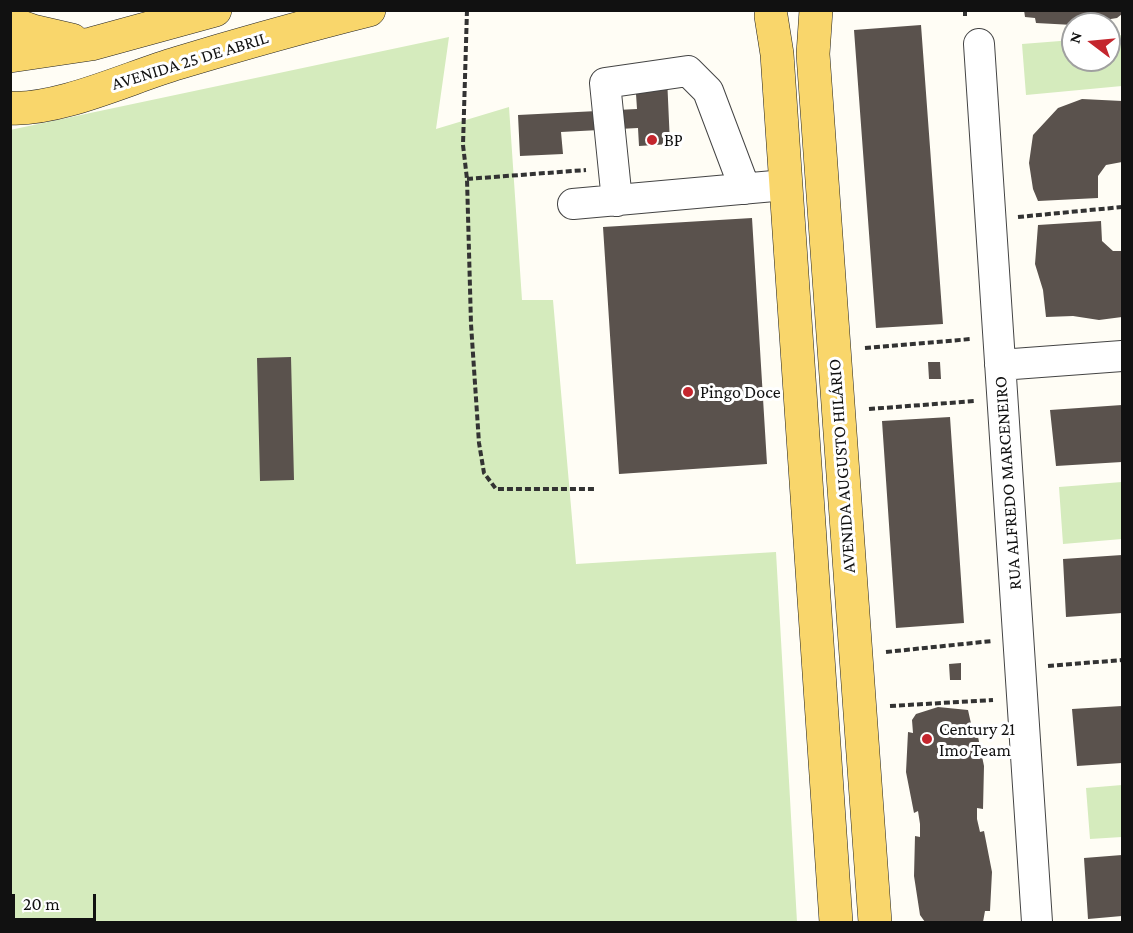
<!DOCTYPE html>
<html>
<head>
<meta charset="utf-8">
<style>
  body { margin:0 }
  #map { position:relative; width:1133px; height:933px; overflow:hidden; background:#fffdf5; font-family:"Crimson Pro",serif }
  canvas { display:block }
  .frame { position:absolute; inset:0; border:12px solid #111; pointer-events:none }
  .north { position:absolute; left:1061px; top:12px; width:60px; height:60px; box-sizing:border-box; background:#fff; border:2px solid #a0a0a0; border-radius:50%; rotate:286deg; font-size:16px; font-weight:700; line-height:24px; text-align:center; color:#111 }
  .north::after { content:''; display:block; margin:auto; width:21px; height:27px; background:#c4262e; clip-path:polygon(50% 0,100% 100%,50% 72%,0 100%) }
  .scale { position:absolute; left:12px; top:894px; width:84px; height:27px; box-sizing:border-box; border:3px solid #111; border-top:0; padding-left:8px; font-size:18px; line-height:21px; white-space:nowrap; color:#111; -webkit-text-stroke:4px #fff; paint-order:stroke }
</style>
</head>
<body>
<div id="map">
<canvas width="1133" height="933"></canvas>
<div class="frame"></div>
<div class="north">N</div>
<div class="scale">20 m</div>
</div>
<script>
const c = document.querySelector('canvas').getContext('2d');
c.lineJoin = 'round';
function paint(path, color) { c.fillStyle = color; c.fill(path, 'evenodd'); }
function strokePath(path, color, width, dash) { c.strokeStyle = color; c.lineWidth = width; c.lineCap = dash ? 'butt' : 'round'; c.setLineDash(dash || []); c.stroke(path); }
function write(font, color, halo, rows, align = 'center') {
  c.font = font + ' "Crimson Pro",serif'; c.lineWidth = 6; c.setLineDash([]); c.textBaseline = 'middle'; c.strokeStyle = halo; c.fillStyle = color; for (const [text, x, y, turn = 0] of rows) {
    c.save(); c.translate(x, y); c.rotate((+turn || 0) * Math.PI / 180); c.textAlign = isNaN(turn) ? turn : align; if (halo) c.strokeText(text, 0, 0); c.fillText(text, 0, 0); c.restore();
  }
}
paint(new Path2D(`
  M 1122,35 L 1122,86 L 1026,95 L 1022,44 L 1073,40 L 1073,60 L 1109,60 L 1109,37 Z
  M 449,37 L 436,129 L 509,107 L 522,300 L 553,300 L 576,564 L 776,552 L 797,922 L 11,922 L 10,130 Z
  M 1122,482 L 1122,539 L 1063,544 L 1059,487 Z
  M 1122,785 L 1122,837 L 1090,839 L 1086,788 Z`), '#d5ebbd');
paint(new Path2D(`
  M 1024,10 L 1122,10 L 1122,14 L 1117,18 L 1073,25 L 1036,23 L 1035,18 L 1025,17 Z
  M 921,25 L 943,324 L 876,328 L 854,30 Z
  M 667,77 L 670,144 L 639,146 L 638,128 L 561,132 L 563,154 L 520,156 L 518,115 L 637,109 L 635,79 Z
  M 1082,99 L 1122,101 L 1122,162 L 1106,165 L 1098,176 L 1098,198 L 1038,201 L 1033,189 L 1029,163 L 1033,135 L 1058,108 Z
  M 752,218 L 767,464 L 619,474 L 603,227 Z
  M 1101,221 L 1102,241 L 1113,251 L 1122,251 L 1122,317 L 1099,320 L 1073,316 L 1046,317 L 1043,290 L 1035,264 L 1038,225 Z
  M 291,357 L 294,480 L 260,481 L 257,358 Z
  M 928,362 L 940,362 L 941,379 L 929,379 Z
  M 1122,405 L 1122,462 L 1056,466 L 1050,410 Z
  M 950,417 L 964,623 L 896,628 L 882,421 Z
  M 1122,555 L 1122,613 L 1066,617 L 1063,559 Z
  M 961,663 L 961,680 L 950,680 L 949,664 Z
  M 1122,706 L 1122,763 L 1077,766 L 1072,709 Z
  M 938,707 L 968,710 L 972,728 L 976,727 L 984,766 L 983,809 L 977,808 L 977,819 L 980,832 L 984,831 L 992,872 L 990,911 L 985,911 L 983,922 L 925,922 L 920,915 L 914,876 L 915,836 L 920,837 L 920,824 L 918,811 L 914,813 L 906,772 L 908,732 L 913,733 L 912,720 L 916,714 Z
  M 1122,855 L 1122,916 L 1088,919 L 1084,858 Z`), '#5a524d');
const minor = new Path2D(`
  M 979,44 L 1037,922
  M 617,201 L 605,83 L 688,71 L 708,91 L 745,189
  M 573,204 L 785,185
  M 1000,365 L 1122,356`);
const major = new Path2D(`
  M 816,10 L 813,54 L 875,922
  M 771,16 L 777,54 L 836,922
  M 10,23 L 33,31 L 72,40
  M 10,56 L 91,44 L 215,10
  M 10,108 C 59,111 130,77 178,63 C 241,44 305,26 369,10`);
strokePath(minor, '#444', 32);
strokePath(major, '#222', 34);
strokePath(new Path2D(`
  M 467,10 L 463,145 L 467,179 L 471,324 L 479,443 L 484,473 L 496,489 L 596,489
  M 965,10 L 965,19
  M 467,179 L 586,170
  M 1018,217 L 1122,207
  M 865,348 L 971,339
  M 869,409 L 975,401
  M 886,652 L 992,641
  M 1048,666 L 1122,660
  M 890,706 L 993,700`), '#333', 4, [6, 3]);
strokePath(minor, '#fff', 30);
strokePath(major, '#f9d66b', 33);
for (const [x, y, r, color] of [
  [652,140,6,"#c4262e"],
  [688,392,6,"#c4262e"],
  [927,739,6,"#c4262e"]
]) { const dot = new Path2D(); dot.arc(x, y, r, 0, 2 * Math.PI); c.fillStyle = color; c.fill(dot); strokePath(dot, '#fff', 2); }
write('18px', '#111', '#fff', [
  ["AVENIDA 25 DE ABRIL",190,61,-17],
  ["AVENIDA AUGUSTO HILÁRIO",842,466,-94],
  ["RUA ALFREDO MARCENEIRO",1008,483,-94]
]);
write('18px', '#111', '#fff', [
  ["BP",664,140],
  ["Pingo Doce",700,392],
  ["Century 21",939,729],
  ["Imo Team",939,750]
], 'left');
</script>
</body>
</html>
